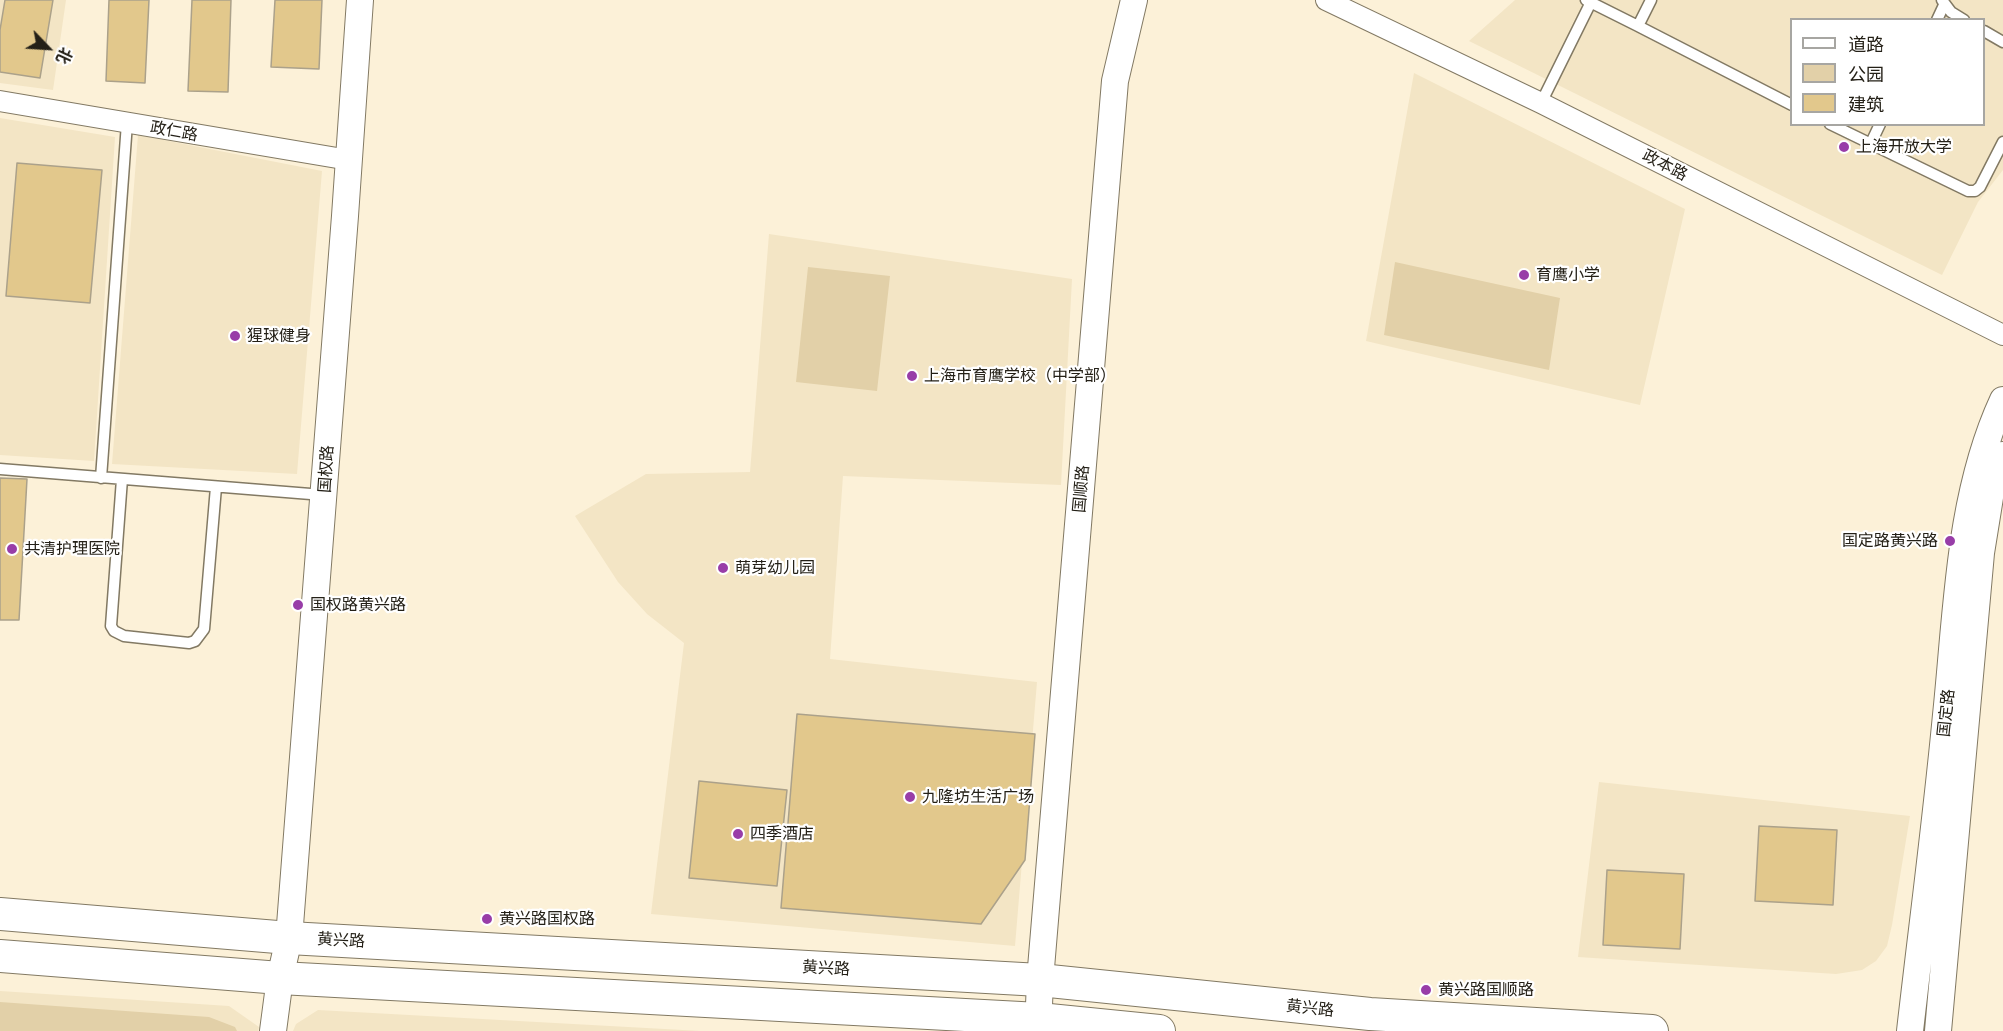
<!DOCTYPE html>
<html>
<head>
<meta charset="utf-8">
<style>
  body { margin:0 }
  #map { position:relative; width:2003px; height:1031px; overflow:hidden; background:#fcf1d8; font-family:Barlow,"Noto Sans SC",sans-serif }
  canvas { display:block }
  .legend { position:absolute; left:1790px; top:18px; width:195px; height:108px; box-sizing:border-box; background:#fff; border:2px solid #a7a6a2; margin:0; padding:8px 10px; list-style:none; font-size:18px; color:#242017 }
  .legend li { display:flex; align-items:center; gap:12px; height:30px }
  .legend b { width:30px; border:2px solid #a7a6a2 }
  .north { position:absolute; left:18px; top:18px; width:60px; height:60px; -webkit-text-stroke:4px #fff; paint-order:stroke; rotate:115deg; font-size:16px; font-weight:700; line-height:24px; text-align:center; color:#242017 }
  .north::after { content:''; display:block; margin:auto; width:21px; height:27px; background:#242017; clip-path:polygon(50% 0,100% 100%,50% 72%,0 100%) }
</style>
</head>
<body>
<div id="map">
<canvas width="2003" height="1031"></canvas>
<ul class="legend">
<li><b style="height:8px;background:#fff"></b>道路</li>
<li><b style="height:16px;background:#e2d0a8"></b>公园</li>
<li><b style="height:16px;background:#e2c88c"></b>建筑</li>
</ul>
<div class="north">北</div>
</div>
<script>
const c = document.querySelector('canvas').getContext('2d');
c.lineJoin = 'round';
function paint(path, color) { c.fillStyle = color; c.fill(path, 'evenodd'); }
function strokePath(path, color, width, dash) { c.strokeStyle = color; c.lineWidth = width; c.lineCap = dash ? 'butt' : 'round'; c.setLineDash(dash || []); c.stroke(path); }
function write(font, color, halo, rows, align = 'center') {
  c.font = font + ' Barlow,"Noto Sans SC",sans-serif'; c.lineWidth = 4.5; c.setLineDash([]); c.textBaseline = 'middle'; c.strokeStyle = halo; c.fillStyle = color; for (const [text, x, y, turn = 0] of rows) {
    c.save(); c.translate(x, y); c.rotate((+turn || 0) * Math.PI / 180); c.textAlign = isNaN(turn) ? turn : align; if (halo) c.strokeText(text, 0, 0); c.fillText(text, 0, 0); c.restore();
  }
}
paint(new Path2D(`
  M 0,0 L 66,0 L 53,90 L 0,83 Z
  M 1515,0 L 2003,0 L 2003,170 L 1978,202 L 1942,275 L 1469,41 ZM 1792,20 L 1984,20 L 1984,124 L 1792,124 Z
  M 1414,73 L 1685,209 L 1640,405 L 1366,341 Z
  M 0,118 L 115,137 L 94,461 L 0,455 Z
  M 138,135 L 322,171 L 297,474 L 112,464 Z
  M 769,234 L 1072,279 L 1061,485 L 843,476 L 830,659 L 1037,682 L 1015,946 L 651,914 L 684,643 L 647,614 L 618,582 L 575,516 L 646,474 L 750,472 Z
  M 1599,782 L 1910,816 L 1892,925 L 1887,946 L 1876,961 L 1862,970 L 1836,974 L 1578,957 Z
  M 0,991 L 229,1006 L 259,1027 L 258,1031 L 0,1031 Z
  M 318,1010 L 701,1031 L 293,1031 L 296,1024 Z`), '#f3e5c5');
paint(new Path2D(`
  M 1395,262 L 1560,298 L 1549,370 L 1384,335 Z
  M 808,267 L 890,276 L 877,391 L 796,382 Z
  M 0,1002 L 209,1017 L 235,1027 L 237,1031 L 0,1031 Z`), '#e2d0a8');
const building = new Path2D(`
  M 5,0 L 53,0 L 40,78 L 0,72 L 0,30 Z
  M 109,0 L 149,0 L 145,83 L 106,81 Z
  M 192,0 L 231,0 L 228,92 L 188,91 Z
  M 275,0 L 322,0 L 319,69 L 271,67 Z
  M 17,163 L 102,170 L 90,303 L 6,296 Z
  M 0,478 L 27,479 L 19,620 L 0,620 Z
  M 797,714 L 1035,734 L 1025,860 L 981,924 L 781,908 Z
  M 699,781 L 787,790 L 777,886 L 689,878 Z
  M 1759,826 L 1837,830 L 1833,905 L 1755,901 Z
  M 1607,870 L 1684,874 L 1680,949 L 1603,945 Z`);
paint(building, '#e2c88c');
strokePath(building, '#aba18a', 1.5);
const service = new Path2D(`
  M 1586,0 L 1638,26
  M 1651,0 L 1638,26 L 1792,105
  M 1942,0 L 1951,12 L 1964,20
  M 1937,20 L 1944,5
  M 1984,31 L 2003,42
  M 1541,103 L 1591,2
  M 1830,124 L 1968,191 L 1975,191 L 1980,187 L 2003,142
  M 1870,145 L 1880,124
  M 0,469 L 323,495
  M 101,478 L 127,123
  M 122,479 L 111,626 L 114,631 L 124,636 L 189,643 L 195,641 L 204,629 L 216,487`);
const minor = new Path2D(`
  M 1326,0 L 1541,103 L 2003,335
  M 0,101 L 349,160`);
const tertiary = new Path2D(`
  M 273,1031 L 280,978 L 289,938 L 345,216 L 360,0
  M 1038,1031 L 1040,980 L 1115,81 L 1134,0
  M 1910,1031 C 1922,926 1936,821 1946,715 C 1957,611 1958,497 2003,400
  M 1938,1031 L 1981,553 L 1991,491 L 2003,455`);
const primary = new Path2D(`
  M 0,914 L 289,938 L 1040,980 L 1370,1014 L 1652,1031
  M 0,956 L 280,978 L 1039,1019 L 1159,1031`);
strokePath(service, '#827963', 13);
strokePath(minor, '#827963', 22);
strokePath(tertiary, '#827963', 28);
strokePath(primary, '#827963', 34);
strokePath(service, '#fff', 10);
strokePath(minor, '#fff', 20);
strokePath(tertiary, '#fff', 26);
strokePath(primary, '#fff', 32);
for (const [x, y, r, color] of [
  [1844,147,6,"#983da8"],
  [1524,275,6,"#983da8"],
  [235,336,6,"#983da8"],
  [912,376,6,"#983da8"],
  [1950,541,6,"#983da8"],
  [12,549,6,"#983da8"],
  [723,568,6,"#983da8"],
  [298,605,6,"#983da8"],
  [910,797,6,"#983da8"],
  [738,834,6,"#983da8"],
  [487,919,6,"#983da8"],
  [1426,990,6,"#983da8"]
]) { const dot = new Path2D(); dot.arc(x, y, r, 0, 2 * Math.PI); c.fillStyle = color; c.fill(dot); strokePath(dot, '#fff', 2); }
write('16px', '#242017', '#fff', [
  ["政仁路",174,131,10],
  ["政本路",1665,165,27],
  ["国权路",326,469,-86],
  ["国顺路",1081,489,-85],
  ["国定路",1946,713,-84],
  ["黄兴路",341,940,3],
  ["黄兴路",826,968,3],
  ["黄兴路",1310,1008,6]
]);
write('16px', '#242017', '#fff', [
  ["上海开放大学",1856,147],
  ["育鹰小学",1536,275],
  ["猩球健身",247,336],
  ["上海市育鹰学校（中学部）",924,376],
  ["国定路黄兴路",1938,541,"right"],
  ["共清护理医院",24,549],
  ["萌芽幼儿园",735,568],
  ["国权路黄兴路",310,605],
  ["九隆坊生活广场",922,797],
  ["四季酒店",750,834],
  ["黄兴路国权路",499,919],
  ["黄兴路国顺路",1438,990]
], 'left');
</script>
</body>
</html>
